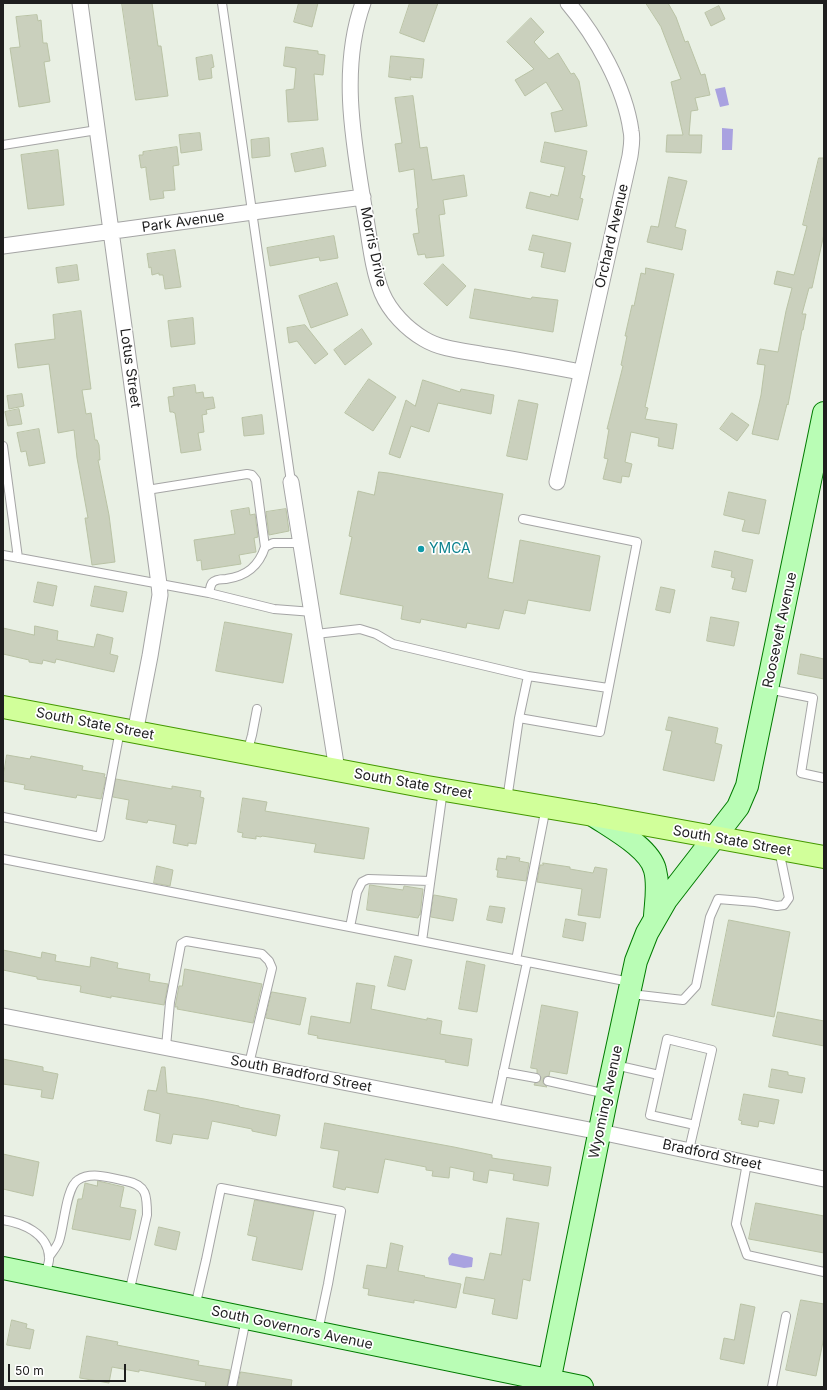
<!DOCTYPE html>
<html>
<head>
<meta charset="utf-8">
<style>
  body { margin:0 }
  #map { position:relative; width:827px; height:1390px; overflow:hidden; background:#e9f0e4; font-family:Inter,sans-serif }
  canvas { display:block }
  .frame { position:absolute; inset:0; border:4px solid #1e1e1e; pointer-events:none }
  .scale { position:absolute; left:8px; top:1364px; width:118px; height:18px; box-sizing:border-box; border:2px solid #1e1e1e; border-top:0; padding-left:5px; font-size:12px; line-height:14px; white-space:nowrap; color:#1e1e1e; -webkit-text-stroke:3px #fff; paint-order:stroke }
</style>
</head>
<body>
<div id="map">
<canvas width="827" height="1390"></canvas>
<div class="frame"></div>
<div class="scale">50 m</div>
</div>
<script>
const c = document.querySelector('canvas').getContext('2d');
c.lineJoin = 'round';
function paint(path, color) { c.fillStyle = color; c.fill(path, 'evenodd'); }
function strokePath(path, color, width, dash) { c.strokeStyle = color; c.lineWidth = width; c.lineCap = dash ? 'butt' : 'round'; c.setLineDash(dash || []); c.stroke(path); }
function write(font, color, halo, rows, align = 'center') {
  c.font = font + ' Inter,sans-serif'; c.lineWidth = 3.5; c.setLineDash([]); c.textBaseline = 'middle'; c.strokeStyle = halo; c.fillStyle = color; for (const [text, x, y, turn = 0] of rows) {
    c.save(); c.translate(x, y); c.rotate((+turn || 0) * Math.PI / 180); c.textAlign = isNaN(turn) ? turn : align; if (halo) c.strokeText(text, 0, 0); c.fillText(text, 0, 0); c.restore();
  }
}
paint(new Path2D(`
  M 725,87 L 729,105 L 720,107 L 715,89 Z
  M 722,128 L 733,129 L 732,150 L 722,150 Z
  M 452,1253 L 471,1257 L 473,1258 L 472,1267 L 464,1268 L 449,1265 L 448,1258 Z`), '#a9a2e0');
const building = new Path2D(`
  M 122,3 L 152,3 L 158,46 L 161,46 L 168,96 L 136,100 Z
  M 299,3 L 318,3 L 312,27 L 294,22 Z
  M 410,3 L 438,3 L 424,42 L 400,33 Z
  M 646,3 L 668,3 L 676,17 L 685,42 L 688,41 L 701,75 L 705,74 L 710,95 L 695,98 L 698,110 L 691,111 L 689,135 L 702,135 L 701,153 L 666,152 L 667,135 L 683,135 L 671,82 L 681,79 L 661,27 Z
  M 719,6 L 725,19 L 711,26 L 705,13 Z
  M 37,15 L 38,21 L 41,20 L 43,43 L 47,43 L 50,61 L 44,62 L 50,102 L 19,107 L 10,48 L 20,47 L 16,17 Z
  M 531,18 L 544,32 L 534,42 L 549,59 L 558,53 L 571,74 L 574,73 L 579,81 L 587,126 L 555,132 L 551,113 L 563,110 L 546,82 L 525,96 L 515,80 L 534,69 L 507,42 Z
  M 286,47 L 318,51 L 318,54 L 325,55 L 323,75 L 314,74 L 318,120 L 288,122 L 286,90 L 294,89 L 296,68 L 284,66 Z
  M 212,55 L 214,67 L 211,68 L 212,78 L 199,80 L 196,58 Z
  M 391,56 L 424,59 L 422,78 L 410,77 L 411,80 L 389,77 Z
  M 413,96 L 420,148 L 427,147 L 432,180 L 464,175 L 467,196 L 443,200 L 445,214 L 439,215 L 444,256 L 426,258 L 425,254 L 418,255 L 413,234 L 419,233 L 416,209 L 418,208 L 414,169 L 399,172 L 395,144 L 402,143 L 395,98 Z
  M 200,133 L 202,150 L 181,153 L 179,135 Z
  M 269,138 L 270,156 L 252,158 L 251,140 Z
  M 545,142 L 587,151 L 582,175 L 585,176 L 580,198 L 583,199 L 578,220 L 526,208 L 530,192 L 550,197 L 551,194 L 558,196 L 565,167 L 541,162 Z
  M 177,147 L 179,165 L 173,166 L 175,190 L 163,191 L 164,198 L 150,200 L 146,170 L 146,167 L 141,168 L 139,155 L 143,155 L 143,152 Z
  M 323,148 L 326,166 L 295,172 L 291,154 Z
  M 58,150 L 64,205 L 28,209 L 21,155 Z
  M 819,158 L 824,158 L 824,234 L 812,288 L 809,288 L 802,314 L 806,314 L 803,330 L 802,330 L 788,405 L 787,404 L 778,440 L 752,434 L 761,395 L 765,365 L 757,364 L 760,349 L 778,352 L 786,311 L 792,288 L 774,284 L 777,271 L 794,275 L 807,226 L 803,225 Z
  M 669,177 L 687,181 L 675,227 L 686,230 L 682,250 L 647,242 L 651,226 L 658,227 Z
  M 533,235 L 571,243 L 565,272 L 541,267 L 544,253 L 529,250 Z
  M 334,236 L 338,258 L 320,261 L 319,257 L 270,266 L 267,248 Z
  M 175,250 L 181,287 L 165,289 L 163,275 L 159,275 L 159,273 L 152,275 L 151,267 L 149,268 L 147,254 Z
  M 443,264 L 466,286 L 447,306 L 424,284 Z
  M 77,265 L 79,280 L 58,283 L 56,268 Z
  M 646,268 L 674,274 L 645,407 L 648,408 L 645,419 L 677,424 L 673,449 L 658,446 L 659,438 L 631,432 L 625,462 L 632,464 L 629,477 L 622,476 L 621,483 L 603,479 L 608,459 L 604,458 L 609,429 L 607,429 L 623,366 L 621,365 L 627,336 L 625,336 L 632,305 L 634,306 L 641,273 L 645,274 Z
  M 337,283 L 348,315 L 311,328 L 299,296 Z
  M 475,289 L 531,299 L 532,297 L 558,300 L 553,332 L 470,318 Z
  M 81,311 L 91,389 L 82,390 L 86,414 L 91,413 L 95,440 L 97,440 L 99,445 L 100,460 L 98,460 L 109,515 L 115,562 L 92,565 L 85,518 L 88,518 L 77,458 L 74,430 L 58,433 L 49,364 L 18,368 L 15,344 L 55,339 L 53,315 Z
  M 193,318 L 195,344 L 171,347 L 168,321 Z
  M 305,325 L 328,354 L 315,364 L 297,341 L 289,343 L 287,328 Z
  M 362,329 L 372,344 L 345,365 L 334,350 Z
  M 369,379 L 396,397 L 373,431 L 345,413 Z
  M 423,380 L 460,392 L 461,389 L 494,395 L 491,414 L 438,403 L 429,432 L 411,426 L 400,458 L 389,454 L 406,400 L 415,406 Z
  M 195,385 L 196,393 L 203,392 L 204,398 L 213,397 L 215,408 L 206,410 L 207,414 L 202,415 L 204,432 L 198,433 L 201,450 L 181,453 L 175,413 L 174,413 L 173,412 L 170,412 L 168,397 L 174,396 L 173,388 Z
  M 22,394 L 24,406 L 9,409 L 7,396 Z
  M 519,400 L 538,404 L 527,460 L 507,456 Z
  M 19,409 L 22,424 L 8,426 L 5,412 Z
  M 732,413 L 749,425 L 737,441 L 720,429 Z
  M 262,415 L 264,434 L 244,436 L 242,418 Z
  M 39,429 L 45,463 L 29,466 L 26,451 L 21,452 L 17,433 Z
  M 379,472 L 388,473 L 503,494 L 488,578 L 513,583 L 520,540 L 600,556 L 590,611 L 528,600 L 525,614 L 504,610 L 499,629 L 467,623 L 466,628 L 421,619 L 420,623 L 401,619 L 403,606 L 340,594 L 352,537 L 349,536 L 358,491 L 374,495 Z
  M 729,492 L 766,500 L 759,534 L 742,531 L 745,520 L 724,515 Z
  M 249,508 L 250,515 L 255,514 L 258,537 L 254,538 L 256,552 L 239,555 L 241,564 L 202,570 L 201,560 L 197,561 L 194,540 L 235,534 L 231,511 Z
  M 286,509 L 289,531 L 269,535 L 266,512 Z
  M 715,551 L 753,560 L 746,592 L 732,589 L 735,578 L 731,577 L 732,571 L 712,567 Z
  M 38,582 L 57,586 L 53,606 L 34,602 Z
  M 95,586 L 127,592 L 123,612 L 91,606 Z
  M 661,587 L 675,590 L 670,613 L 656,610 Z
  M 711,617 L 739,622 L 734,646 L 707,641 Z
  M 225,622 L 292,634 L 283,683 L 216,671 Z
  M 35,626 L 58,631 L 57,640 L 94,647 L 97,634 L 113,638 L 110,654 L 118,656 L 114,672 L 56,659 L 55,663 L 43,660 L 42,664 L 29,662 L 29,660 L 3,654 L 3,628 L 34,635 Z
  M 801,654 L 824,659 L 824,679 L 798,674 Z
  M 669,717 L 718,728 L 715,743 L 722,745 L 714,781 L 663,770 L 672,731 L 666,730 Z
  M 7,755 L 30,759 L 31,756 L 83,766 L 82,770 L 105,774 L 104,777 L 106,778 L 101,799 L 77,795 L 76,798 L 24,789 L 25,785 L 3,781 Z
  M 116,779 L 172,789 L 172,786 L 201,791 L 200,797 L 204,798 L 196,844 L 188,843 L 188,846 L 173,843 L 176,825 L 148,820 L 147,823 L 126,819 L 129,800 L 113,797 Z
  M 243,798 L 267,802 L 265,811 L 369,828 L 364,859 L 314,852 L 316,844 L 262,836 L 261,837 L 256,836 L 256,839 L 242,837 L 243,833 L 238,832 Z
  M 507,856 L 520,858 L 519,861 L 529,863 L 526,881 L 497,877 L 498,870 L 496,870 L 498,858 L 506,859 Z
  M 543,863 L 570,867 L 570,869 L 593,873 L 595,867 L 607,869 L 600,918 L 578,915 L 582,889 L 537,882 L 540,865 L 543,865 Z
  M 157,866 L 173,870 L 170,886 L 154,883 Z
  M 370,885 L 403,890 L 404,886 L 423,889 L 420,915 L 419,915 L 418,918 L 367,910 Z
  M 434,895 L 457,899 L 453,921 L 431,917 Z
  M 490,906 L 505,908 L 502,923 L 487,920 Z
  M 566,919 L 586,923 L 583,941 L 563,937 Z
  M 729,920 L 790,932 L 774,1017 L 712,1005 Z
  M 3,950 L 41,958 L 42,952 L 56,955 L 55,961 L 90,967 L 91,957 L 118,963 L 117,968 L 150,974 L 149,981 L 168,984 L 164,1005 L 111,996 L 111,998 L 80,992 L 81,986 L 37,979 L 37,977 L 3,970 Z
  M 395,956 L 412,960 L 405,990 L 388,986 Z
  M 467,961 L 485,965 L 477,1012 L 459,1009 Z
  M 185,969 L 262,984 L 253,1023 L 177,1009 L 178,1007 L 175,1007 L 179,986 L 182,986 Z
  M 357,983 L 375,986 L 371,1009 L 427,1020 L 427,1018 L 442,1021 L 440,1034 L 472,1039 L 468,1066 L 445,1062 L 446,1060 L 317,1038 L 318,1036 L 308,1034 L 311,1016 L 350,1023 Z
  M 272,992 L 306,998 L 300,1025 L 266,1018 Z
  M 542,1005 L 578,1012 L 567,1074 L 550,1071 L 549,1076 L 544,1077 L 543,1080 L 543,1083 L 547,1087 L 534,1085 L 535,1083 L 540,1081 L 541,1077 L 537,1073 L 537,1069 L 531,1068 Z
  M 778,1012 L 824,1021 L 824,1046 L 773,1036 Z
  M 3,1059 L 43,1067 L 43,1071 L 58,1074 L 53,1099 L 41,1097 L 42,1090 L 3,1084 Z
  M 162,1067 L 165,1067 L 167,1093 L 204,1099 L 239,1106 L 239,1107 L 280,1115 L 276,1136 L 252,1131 L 252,1129 L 212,1121 L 208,1139 L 173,1134 L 171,1144 L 156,1141 L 160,1114 L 144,1110 L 148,1090 L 156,1091 Z
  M 772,1069 L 788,1072 L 788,1075 L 805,1078 L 802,1093 L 769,1087 Z
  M 744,1094 L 779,1100 L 774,1124 L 759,1121 L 758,1127 L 741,1124 L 742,1121 L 739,1120 Z
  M 325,1123 L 454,1147 L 492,1155 L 492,1158 L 551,1167 L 548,1186 L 513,1180 L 514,1174 L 489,1170 L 487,1183 L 473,1180 L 474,1172 L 450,1167 L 449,1178 L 432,1176 L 433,1171 L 426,1170 L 426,1167 L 385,1159 L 378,1193 L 346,1187 L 345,1190 L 333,1187 L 339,1151 L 321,1148 Z
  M 3,1154 L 39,1162 L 33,1196 L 3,1189 Z
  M 98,1181 L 124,1187 L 120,1207 L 136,1210 L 130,1240 L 72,1229 L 78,1199 L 82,1199 L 85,1183 L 97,1186 Z
  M 255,1200 L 314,1211 L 302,1270 L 252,1260 L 257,1237 L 248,1235 Z
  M 756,1203 L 824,1216 L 824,1253 L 749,1239 Z
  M 507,1218 L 539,1223 L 530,1281 L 523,1279 L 517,1319 L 492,1314 L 495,1299 L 463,1293 L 466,1277 L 484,1280 L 490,1253 L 501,1255 Z
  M 159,1227 L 180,1232 L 176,1250 L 155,1245 Z
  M 391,1243 L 403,1246 L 398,1271 L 425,1276 L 424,1277 L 461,1284 L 456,1308 L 414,1300 L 414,1303 L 368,1295 L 369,1289 L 363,1288 L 367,1265 L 386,1268 Z
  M 801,1300 L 824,1304 L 824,1337 L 816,1376 L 786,1370 Z
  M 741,1304 L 755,1307 L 744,1364 L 720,1359 L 724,1338 L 734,1340 Z
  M 12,1320 L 27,1324 L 26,1328 L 34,1330 L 30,1349 L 7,1345 Z
  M 87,1336 L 118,1342 L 117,1345 L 199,1361 L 198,1365 L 230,1370 L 227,1387 L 205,1387 L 206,1382 L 139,1370 L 139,1372 L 112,1367 L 109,1383 L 80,1378 Z
  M 241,1372 L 292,1380 L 291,1387 L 238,1387 Z`);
paint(building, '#cad0bd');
strokePath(building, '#b9c2a5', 1);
const lane = new Path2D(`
  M 222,3 L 291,482
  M 3,145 L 97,130
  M 3,446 L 18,558
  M 147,490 L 247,474 L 252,475 L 256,480 L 265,547
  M 3,555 L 209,593 L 274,609 L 313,612
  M 209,593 C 210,590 210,586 212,583 C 215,579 222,579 226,579 C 247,576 259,566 265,547 L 273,543 L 301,543
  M 316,634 L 360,629 L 376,634 L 393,644 L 528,676 L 519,718 L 507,800
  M 528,676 L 608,688
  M 768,689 L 813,698 L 801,773 L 824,778
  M 519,718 L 600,732 L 637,542 L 523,519
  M 247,753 L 252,735 L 257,709
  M 3,817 L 100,837 L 120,730
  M 3,859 L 630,982
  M 350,927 L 357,892 L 362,882 L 368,879 L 430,881
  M 422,941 L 443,790
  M 516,960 L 546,807
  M 631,994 L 683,1000 L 696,986 L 710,917 L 718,899 L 755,902 L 777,906 L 784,905 L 789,898 L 779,850
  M 166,1047 L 170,1002 L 181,944 L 186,941 L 262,954 L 269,961 L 272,968 L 249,1064
  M 615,1065 L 659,1075
  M 503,1072 L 536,1078
  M 548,1081 L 607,1094
  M 495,1111 L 527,962
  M 689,1150 L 712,1050 L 667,1039 L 650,1115 L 695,1125
  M 747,1163 L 736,1224 L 747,1255 L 824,1272
  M 3,1220 C 22,1223 48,1233 49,1257 C 50,1262 46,1270 45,1275
  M 49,1257 C 52,1252 57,1247 59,1241 C 64,1227 66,1187 78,1180 C 91,1171 112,1178 126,1181 C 147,1185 147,1196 147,1215 L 129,1293
  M 195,1307 L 206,1260 L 221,1188 L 341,1211 L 328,1284 L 318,1331
  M 232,1387 L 246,1319
  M 772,1387 L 786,1316`);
const street = new Path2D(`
  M 80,3 L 159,584 L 160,595 L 150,656 L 135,733
  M 363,3 C 339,70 354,145 365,213 C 370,240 372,268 382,293 C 390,312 407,329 424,339 C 442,350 466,351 486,355 C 518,360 549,366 581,372
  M 3,246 L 363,197
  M 291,482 L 337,770
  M 557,482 L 630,156 C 631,148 633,139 631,131 C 625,87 596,36 568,3
  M 3,1016 L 600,1132 L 824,1179`);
const secondary = new Path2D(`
  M 593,815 C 612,828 650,848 655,870 C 659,885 656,901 655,916
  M 3,1268 L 582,1387
  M 548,1387 L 607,1095 L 636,961 L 647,933 L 666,900 L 738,807 L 747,786 L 824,413`);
const primary = new Path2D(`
  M 3,707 L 427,787 L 593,815 L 824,857`);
strokePath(lane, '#a5a5a5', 10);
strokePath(street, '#a5a5a5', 17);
strokePath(secondary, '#007b00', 24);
strokePath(primary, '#490', 24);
strokePath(lane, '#fff', 8);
strokePath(street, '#fff', 15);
strokePath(secondary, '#b9fdb5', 22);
strokePath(primary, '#d1ff9a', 22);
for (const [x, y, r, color] of [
  [421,549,4,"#0f9aa8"]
]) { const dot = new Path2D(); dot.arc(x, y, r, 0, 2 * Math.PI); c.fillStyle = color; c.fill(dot); strokePath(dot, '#fff', 1.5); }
write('14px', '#1e1e1e', '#fff', [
  ["Park Avenue",183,222,-8],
  ["Orchard Avenue",612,236,-77],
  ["Morris Drive",373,247,78],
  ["Lotus Street",130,368,82],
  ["Roosevelt Avenue",780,630,-78],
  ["South State Street",95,724,11],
  ["South State Street",413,784,10],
  ["South State Street",732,841,10],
  ["South Bradford Street",301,1074,11],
  ["Wyoming Avenue",606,1102,-78],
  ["Bradford Street",712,1155,12],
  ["South Governors Avenue",292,1328,12]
]);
write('14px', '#0d838f', '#fff', [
  ["YMCA",429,549]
], 'left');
</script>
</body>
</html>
